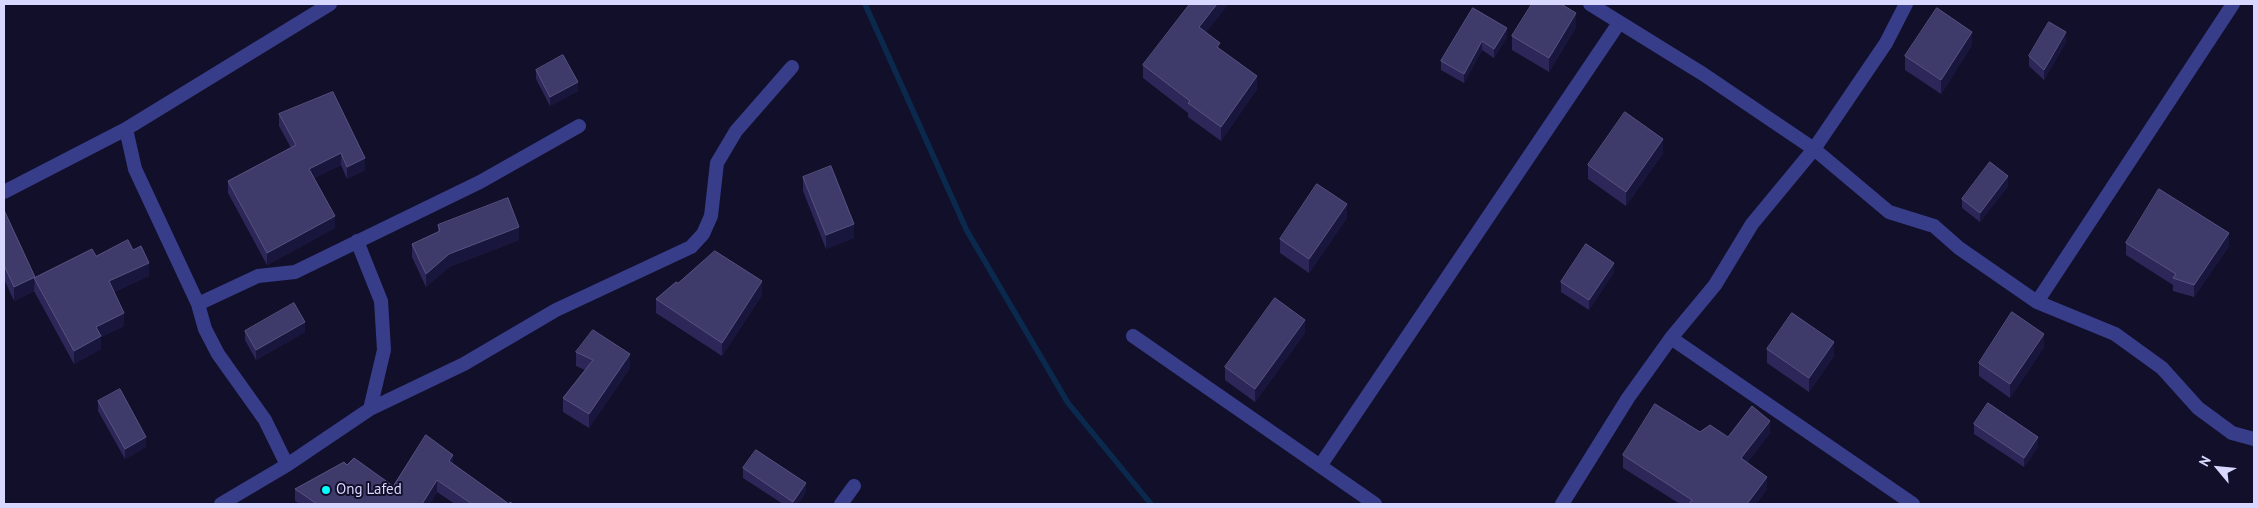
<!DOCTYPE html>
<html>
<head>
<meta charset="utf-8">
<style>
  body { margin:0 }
  #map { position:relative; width:2258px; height:508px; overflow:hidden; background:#110f29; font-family:"PT Sans",sans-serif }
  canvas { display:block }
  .frame { position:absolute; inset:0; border:5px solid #d7d7ff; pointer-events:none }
  .north { position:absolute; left:2193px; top:443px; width:50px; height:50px; -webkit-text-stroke:4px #110f29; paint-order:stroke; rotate:298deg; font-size:14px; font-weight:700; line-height:20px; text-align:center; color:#d7d7ff }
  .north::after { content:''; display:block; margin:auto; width:18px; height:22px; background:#d7d7ff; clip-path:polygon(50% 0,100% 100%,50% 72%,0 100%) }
</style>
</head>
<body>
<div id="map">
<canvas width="2258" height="508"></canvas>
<div class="frame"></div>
<div class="north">N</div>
</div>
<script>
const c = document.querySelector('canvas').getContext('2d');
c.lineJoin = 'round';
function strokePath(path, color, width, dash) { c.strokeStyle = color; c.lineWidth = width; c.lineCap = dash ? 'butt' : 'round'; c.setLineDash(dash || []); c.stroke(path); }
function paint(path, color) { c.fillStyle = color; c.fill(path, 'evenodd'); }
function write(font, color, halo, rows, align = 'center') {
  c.font = font + ' "PT Sans",sans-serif'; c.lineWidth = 4; c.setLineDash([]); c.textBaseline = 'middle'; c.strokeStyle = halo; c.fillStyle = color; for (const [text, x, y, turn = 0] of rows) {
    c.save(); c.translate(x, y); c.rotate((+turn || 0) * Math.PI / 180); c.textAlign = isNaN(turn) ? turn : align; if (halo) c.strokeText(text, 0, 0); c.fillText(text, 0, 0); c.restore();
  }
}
strokePath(new Path2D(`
  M 865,4 L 967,231 L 1068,403 L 1151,504`), '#0a294d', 5.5);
strokePath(new Path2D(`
  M 1590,4 L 1703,74 L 1814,149 L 1889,212 L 1934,226 L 1959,248 L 2037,302 L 2115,334 L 2162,368 L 2198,408 L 2232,433 L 2254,439
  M 126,129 L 135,169 L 198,304 L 205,329 L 218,354 L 265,420 L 287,465
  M 4,192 L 126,129 L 330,4
  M 357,241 L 381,301 L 384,350 L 370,409
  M 2037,302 L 2233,4
  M 198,304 L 258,276 L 295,272 L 480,182 L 579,126
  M 1133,336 L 1375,504
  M 1671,338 L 1913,504
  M 1320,466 L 1619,23
  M 221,504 L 287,465 L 370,409 L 464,364 L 556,310 L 691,247 L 703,234 L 711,216 L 717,163 L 736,131 L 792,67
  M 841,504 L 854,486
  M 1562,504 L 1628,398 L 1671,338 L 1715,285 L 1752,224 L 1814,149 L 1886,43 L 1906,4`), '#383d8a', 14);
paint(new Path2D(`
  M 1228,4 L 1206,32 L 1220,50 L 1257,89 L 1221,141 L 1188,117 L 1188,113 L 1143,78 L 1143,65 Z
  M 1473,8 L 1507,37 L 1494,58 L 1482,50 L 1464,83 L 1441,70 L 1441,61 Z
  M 1576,27 L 1549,72 L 1512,50 L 1512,36 Z
  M 2066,42 L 2044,80 L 2029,66 L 2029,56 Z
  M 1972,45 L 1941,94 L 1905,70 L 1905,56 Z
  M 536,70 L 578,91 L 550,106 L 536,79 Z
  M 333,92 L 365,170 L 347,179 L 341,165 L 314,178 L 335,228 L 267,265 L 228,193 L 228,181 L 291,148 L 279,126 L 279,114 Z
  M 1663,153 L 1626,206 L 1588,179 L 1588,165 Z
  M 803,177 L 854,238 L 826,249 L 803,191 Z
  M 2008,186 L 1980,222 L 1962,208 L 1962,199 Z
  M 4,210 L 35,278 L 96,256 L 133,250 L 149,276 L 114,292 L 124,326 L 101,337 L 101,349 L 74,364 L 34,291 L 14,301 L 4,279 Z
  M 1347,218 L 1309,273 L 1280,253 L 1280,239 Z
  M 438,225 L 519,240 L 449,267 L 426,287 L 412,257 L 412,244 L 438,232 Z
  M 2126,243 L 2229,246 L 2194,297 L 2173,291 L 2173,285 L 2126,255 Z
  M 1614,272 L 1589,310 L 1561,292 L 1561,282 Z
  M 762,295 L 722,356 L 656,313 L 656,299 Z
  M 245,331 L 305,332 L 256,360 L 245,340 Z
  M 1305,333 L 1255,402 L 1225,380 L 1225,367 Z
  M 2044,347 L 2010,398 L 1979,376 L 1979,363 Z
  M 1767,349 L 1834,356 L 1809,392 L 1767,363 Z
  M 576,352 L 630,368 L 589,428 L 563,412 L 563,398 L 585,370 L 576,366 Z
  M 98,401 L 146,447 L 125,459 L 98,411 Z
  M 1974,424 L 2038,447 L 2024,467 L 1974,434 Z
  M 1700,432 L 1728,437 L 1770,433 L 1747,463 L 1767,489 L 1756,504 L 1680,504 L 1623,468 L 1623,455 Z
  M 453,464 L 509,504 L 513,504 L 455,504 L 437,492 L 430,504 L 300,504 L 295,501 L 295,489 L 393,486 Z
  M 743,468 L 806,492 L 798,504 L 783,504 L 743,478 Z`), '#2c2758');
paint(new Path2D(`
  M 1217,4 L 1228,4 L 1199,41 L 1199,27 Z
  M 1576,13 L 1576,27 L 1549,72 L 1549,58 Z
  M 1507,28 L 1507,37 L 1494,58 L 1494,49 Z
  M 1972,32 L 1972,45 L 1941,94 L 1941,80 Z
  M 2066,32 L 2066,42 L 2044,80 L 2044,70 Z
  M 1482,41 L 1482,50 L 1464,83 L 1464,74 Z
  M 1257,76 L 1257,89 L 1221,141 L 1221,127 Z
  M 578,82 L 578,91 L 550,106 L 550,97 Z
  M 1663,139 L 1663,153 L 1626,206 L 1626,192 Z
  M 341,153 L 341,165 L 309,181 L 309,169 Z
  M 365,158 L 365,170 L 347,179 L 347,167 Z
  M 2008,176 L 2008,186 L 1980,222 L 1980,213 Z
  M 1347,204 L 1347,218 L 1309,273 L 1309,259 Z
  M 335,216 L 335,228 L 267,265 L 267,253 Z
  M 854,224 L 854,238 L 826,249 L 826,235 Z
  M 519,227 L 519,240 L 449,267 L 426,287 L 426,274 L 449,254 Z
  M 2229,233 L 2229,246 L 2194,297 L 2194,285 Z
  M 149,263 L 149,276 L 109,294 L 109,281 Z
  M 1614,263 L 1614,272 L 1589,310 L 1589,300 Z
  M 35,277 L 34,291 L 14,301 L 14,287 Z
  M 762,281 L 762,295 L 722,356 L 722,343 Z
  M 124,313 L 124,326 L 101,337 L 101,349 L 74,364 L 74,351 L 96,327 Z
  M 1305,320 L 1305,333 L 1255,402 L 1255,389 Z
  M 305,322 L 305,332 L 256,360 L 256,350 Z
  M 2044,334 L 2044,347 L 2010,398 L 2010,384 Z
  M 1834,342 L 1834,356 L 1809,392 L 1809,378 Z
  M 630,354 L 630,368 L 589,428 L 589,414 Z
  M 1770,421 L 1770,433 L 1741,471 L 1741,458 Z
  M 146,437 L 146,447 L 125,459 L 125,449 Z
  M 2038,437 L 2038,447 L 2024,467 L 2024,458 Z
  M 453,455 L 453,467 L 449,461 Z
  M 1767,477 L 1767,489 L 1756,504 L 1747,504 Z
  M 437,480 L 437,492 L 430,504 L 422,504 Z
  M 806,483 L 806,492 L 798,504 L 793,504 L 793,502 Z`), '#19163d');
const building = new Path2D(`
  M 1190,4 L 1217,4 L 1199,27 L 1220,43 L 1217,47 L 1257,76 L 1221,127 L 1188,103 L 1190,101 L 1143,65 Z
  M 1532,4 L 1561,4 L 1576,13 L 1549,58 L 1512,36 Z
  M 1473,8 L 1507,28 L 1494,49 L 1482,41 L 1464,74 L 1441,61 Z
  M 1937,8 L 1972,32 L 1941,80 L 1905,56 Z
  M 2049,22 L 2066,32 L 2044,70 L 2029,56 Z
  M 563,55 L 578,82 L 550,97 L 536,70 Z
  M 333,92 L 365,158 L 347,167 L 341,153 L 309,169 L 335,216 L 267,253 L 228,181 L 296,145 L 279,114 Z
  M 1625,112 L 1663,139 L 1626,192 L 1588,165 Z
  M 1990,162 L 2008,176 L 1980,213 L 1962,199 Z
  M 831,166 L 854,224 L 826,235 L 803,177 Z
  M 1317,184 L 1347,204 L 1309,259 L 1280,239 Z
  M 2159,189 L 2229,233 L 2194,285 L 2173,278 L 2176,274 L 2126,243 Z
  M 508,198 L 519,227 L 449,254 L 426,274 L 412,244 L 440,231 L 438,225 Z
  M 4,210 L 35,277 L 14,287 L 4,265 Z
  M 128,240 L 133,250 L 141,246 L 149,263 L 109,281 L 124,313 L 96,327 L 101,336 L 74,351 L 34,278 L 92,249 L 96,256 Z
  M 1586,244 L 1614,263 L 1589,300 L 1561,282 Z
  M 715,251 L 762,281 L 722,343 L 656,299 L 676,282 L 678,283 Z
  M 1275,298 L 1305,320 L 1255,389 L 1225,367 Z
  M 294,303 L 305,322 L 256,350 L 245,331 Z
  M 2012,312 L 2044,334 L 2010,384 L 1979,363 Z
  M 1792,313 L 1834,342 L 1809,378 L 1767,349 Z
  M 593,330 L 630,354 L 589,414 L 563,398 L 593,360 L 576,352 Z
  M 120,389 L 146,437 L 125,449 L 98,401 Z
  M 1988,403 L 2038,437 L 2024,458 L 1974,424 Z
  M 1655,404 L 1700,432 L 1710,425 L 1728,437 L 1752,406 L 1770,421 L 1741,458 L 1767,477 L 1747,504 L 1689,504 L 1692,500 L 1623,455 Z
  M 426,435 L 453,455 L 449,461 L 509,504 L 510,502 L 513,504 L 472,504 L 437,480 L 422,504 L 317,504 L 295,489 L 344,462 L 347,465 L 354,458 L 393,486 Z
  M 756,450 L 806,483 L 793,502 L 743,468 Z`);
paint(building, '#3e3a6a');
strokePath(building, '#565381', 1);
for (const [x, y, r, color] of [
  [326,490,5,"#03feff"]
]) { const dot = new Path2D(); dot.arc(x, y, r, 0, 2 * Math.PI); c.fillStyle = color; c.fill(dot); strokePath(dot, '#110f29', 2); }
write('15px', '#d7d7ff', '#110f29', [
  ["Ong Lafed",336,490]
], 'left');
</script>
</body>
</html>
